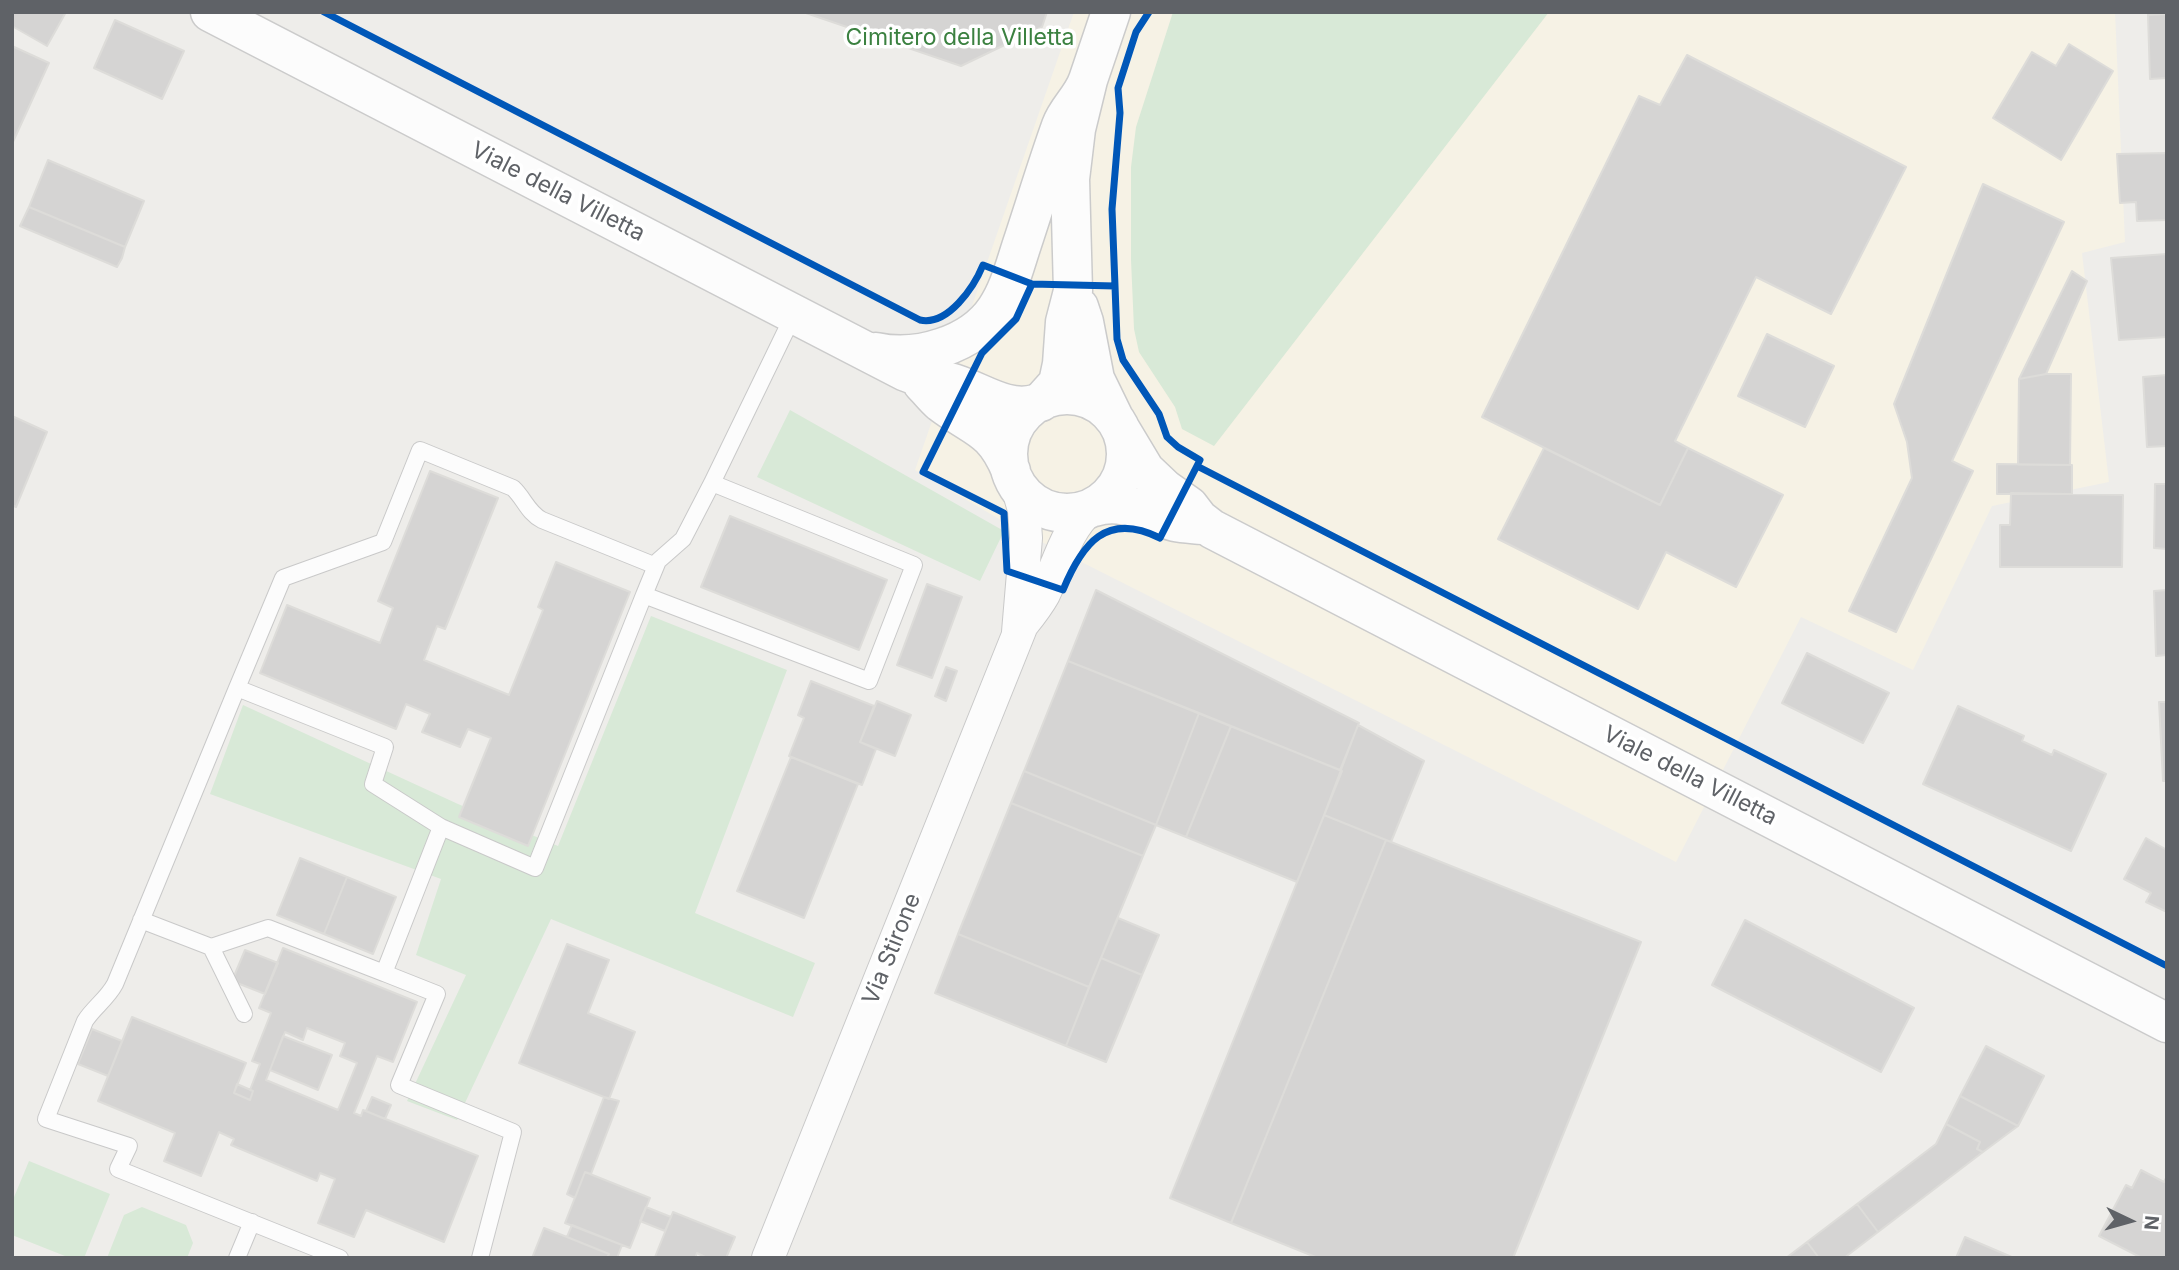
<!DOCTYPE html>
<html>
<head>
<meta charset="utf-8">
<style>
  body { margin:0 }
  #map { position:relative; width:2179px; height:1270px; overflow:hidden; background:#eeedea; font-family:Inter,sans-serif }
  canvas { display:block }
  .frame { position:absolute; inset:0; border:14px solid #5f6267; pointer-events:none }
  .north { position:absolute; left:2095px; top:1186px; width:70px; height:70px; -webkit-text-stroke:5px #fff; paint-order:stroke; rotate:95deg; font-size:19px; font-weight:700; line-height:28px; text-align:center; color:#5f6267 }
  .north::after { content:''; display:block; margin:auto; width:24px; height:32px; background:#5f6267; clip-path:polygon(50% 0,100% 100%,50% 72%,0 100%) }
</style>
</head>
<body>
<div id="map">
<canvas width="2179" height="1270"></canvas>
<div class="frame"></div>
<div class="north">N</div>
</div>
<script>
const c = document.querySelector('canvas').getContext('2d');
c.lineJoin = 'round';
function paint(path, color) { c.fillStyle = color; c.fill(path, 'evenodd'); }
function strokePath(path, color, width, dash) { c.strokeStyle = color; c.lineWidth = width; c.lineCap = dash ? 'butt' : 'round'; c.setLineDash(dash || []); c.stroke(path); }
function write(font, color, halo, rows, align = 'center') {
  c.font = font + ' Inter,sans-serif'; c.lineWidth = 7; c.setLineDash([]); c.textBaseline = 'middle'; c.strokeStyle = halo; c.fillStyle = color; for (const [text, x, y, turn = 0] of rows) {
    c.save(); c.translate(x, y); c.rotate((+turn || 0) * Math.PI / 180); c.textAlign = isNaN(turn) ? turn : align; if (halo) c.strokeText(text, 0, 0); c.fillText(text, 0, 0); c.restore();
  }
}
paint(new Path2D(`
  M 1074,12 L 2115,12 L 2125,242 L 2082,253 L 2109,482 L 1992,506 L 1913,670 L 1801,617 L 1676,862 L 1018,530 L 915,470 Z`), '#f6f2e5');
paint(new Path2D(`
  M 1173,12 L 1549,12 L 1214,446 L 1182,429 L 1175,407 L 1139,352 L 1134,329 L 1131,260 L 1131,167 L 1136,127 Z
  M 790,410 L 1004,531 L 980,581 L 757,477 Z
  M 651,616 L 787,670 L 695,913 L 815,963 L 793,1017 L 551,919 L 457,1120 L 407,1101 L 466,975 L 416,955 L 441,879 L 210,794 L 243,705 L 458,804 L 558,846 Z
  M 29,1161 L 110,1194 L 84,1258 L 70,1258 L 12,1235 L 12,1202 Z
  M 142,1207 L 186,1225 L 193,1243 L 187,1258 L 107,1258 L 124,1215 Z`), '#d8e9d7');
const building = new Path2D(`
  M 12,12 L 66,12 L 47,46 L 12,26 Z
  M 803,12 L 1047,12 L 1042,27 L 961,66 Z
  M 2148,12 L 2167,12 L 2167,14 L 2148,15 Z
  M 2167,14 L 2167,78 L 2150,79 L 2148,15 Z
  M 115,20 L 184,51 L 162,99 L 94,68 Z
  M 2069,44 L 2113,71 L 2061,160 L 1993,118 L 2032,52 L 2056,66 Z
  M 12,46 L 49,63 L 12,144 Z
  M 1687,55 L 1906,167 L 1831,314 L 1756,277 L 1675,441 L 1688,448 L 1660,505 L 1482,417 L 1639,96 L 1660,105 Z
  M 2167,153 L 2167,220 L 2137,221 L 2136,202 L 2120,203 L 2117,154 Z
  M 48,160 L 144,201 L 125,247 L 29,207 Z
  M 1983,184 L 2064,222 L 1952,461 L 1973,471 L 1896,632 L 1849,611 L 1912,478 L 1907,442 L 1894,404 Z
  M 29,207 L 125,247 L 122,258 L 117,267 L 20,226 Z
  M 2167,254 L 2167,337 L 2119,340 L 2111,258 Z
  M 2072,271 L 2087,281 L 2046,374 L 2019,379 Z
  M 1767,334 L 1834,366 L 1805,427 L 1738,396 Z
  M 2046,374 L 2071,374 L 2070,465 L 2018,465 L 2019,379 Z
  M 2167,375 L 2167,446 L 2147,447 L 2143,377 Z
  M 12,416 L 47,432 L 16,507 L 12,505 Z
  M 1544,448 L 1660,505 L 1688,448 L 1783,495 L 1736,587 L 1666,552 L 1638,609 L 1498,539 Z
  M 1997,464 L 2072,465 L 2072,494 L 1997,494 Z
  M 430,471 L 498,498 L 445,629 L 437,626 L 424,660 L 509,695 L 543,610 L 538,607 L 556,562 L 630,592 L 528,846 L 459,817 L 491,738 L 468,729 L 460,747 L 422,732 L 430,714 L 406,704 L 396,729 L 260,673 L 287,605 L 380,643 L 393,608 L 378,601 Z
  M 2155,484 L 2167,484 L 2167,549 L 2154,548 Z
  M 2011,493 L 2123,495 L 2122,567 L 2000,567 L 2000,525 L 2010,525 Z
  M 730,516 L 887,580 L 859,650 L 701,587 Z
  M 927,584 L 962,597 L 932,678 L 897,665 Z
  M 1096,590 L 1359,723 L 1340,770 L 1068,661 Z
  M 2167,590 L 2167,655 L 2156,656 L 2154,591 Z
  M 1807,653 L 1889,693 L 1863,743 L 1782,703 Z
  M 1068,661 L 1199,713 L 1156,825 L 1024,771 Z
  M 946,667 L 957,671 L 946,701 L 935,696 Z
  M 811,681 L 874,706 L 860,742 L 876,749 L 862,785 L 789,756 L 804,718 L 798,715 Z
  M 877,701 L 911,715 L 895,756 L 860,742 Z
  M 2159,702 L 2167,702 L 2167,781 L 2163,781 Z
  M 1958,706 L 2024,736 L 2022,741 L 2052,755 L 2054,750 L 2106,774 L 2071,851 L 1923,784 Z
  M 1199,713 L 1231,726 L 1186,837 L 1156,825 Z
  M 1358,725 L 1424,761 L 1391,842 L 1324,815 Z
  M 1231,726 L 1342,771 L 1297,882 L 1186,837 Z
  M 791,757 L 858,784 L 804,918 L 737,891 Z
  M 1024,771 L 1156,825 L 1143,856 L 1011,803 Z
  M 1011,803 L 1143,856 L 1089,987 L 958,934 Z
  M 1324,815 L 1386,840 L 1231,1223 L 1170,1198 Z
  M 2146,838 L 2167,850 L 2167,912 L 2146,902 L 2151,893 L 2124,879 Z
  M 1386,840 L 1641,942 L 1513,1258 L 1318,1258 L 1231,1223 Z
  M 300,858 L 347,877 L 324,934 L 277,915 Z
  M 347,877 L 396,897 L 373,954 L 324,934 Z
  M 1118,918 L 1159,935 L 1142,975 L 1101,958 Z
  M 1745,920 L 1914,1008 L 1881,1072 L 1712,985 Z
  M 958,934 L 1089,987 L 1066,1046 L 935,993 Z
  M 567,944 L 609,960 L 588,1013 L 635,1032 L 609,1099 L 519,1063 Z
  M 283,948 L 417,1002 L 393,1062 L 377,1056 L 354,1113 L 361,1116 L 363,1110 L 478,1156 L 444,1242 L 366,1210 L 354,1237 L 318,1223 L 335,1179 L 320,1173 L 317,1181 L 231,1145 L 234,1139 L 219,1132 L 201,1176 L 164,1161 L 175,1133 L 98,1101 L 132,1017 L 246,1063 L 234,1093 L 250,1100 L 253,1091 L 250,1090 L 260,1064 L 252,1061 L 271,1013 L 259,1008 ZM 307,1028 L 345,1043 L 340,1056 L 357,1063 L 338,1110 L 266,1080 L 285,1032 L 303,1040 Z
  M 245,950 L 278,963 L 265,994 L 232,981 Z
  M 1101,958 L 1142,975 L 1106,1062 L 1066,1046 Z
  M 92,1029 L 122,1041 L 108,1076 L 78,1064 Z
  M 283,1036 L 332,1055 L 318,1090 L 270,1070 Z
  M 1986,1046 L 2044,1076 L 2018,1126 L 1960,1096 Z
  M 237,1084 L 253,1091 L 250,1100 L 234,1093 Z
  M 1960,1096 L 2018,1126 L 1983,1152 L 1977,1149 L 1980,1142 L 1946,1124 Z
  M 372,1097 L 391,1105 L 385,1119 L 366,1111 Z
  M 604,1097 L 619,1101 L 591,1174 L 585,1172 L 575,1198 L 567,1194 Z
  M 1946,1124 L 1980,1142 L 1977,1149 L 1983,1152 L 1878,1232 L 1857,1204 L 1936,1144 Z
  M 2141,1170 L 2164,1182 L 2167,1176 L 2167,1258 L 2142,1258 L 2099,1236 L 2126,1185 L 2132,1188 Z
  M 585,1172 L 650,1198 L 630,1248 L 565,1223 Z
  M 1857,1204 L 1878,1232 L 1844,1258 L 1819,1258 L 1807,1242 Z
  M 646,1207 L 671,1217 L 665,1231 L 640,1221 Z
  M 673,1212 L 735,1237 L 726,1258 L 707,1258 L 697,1253 L 695,1258 L 655,1257 Z
  M 572,1225 L 622,1245 L 617,1258 L 607,1257 L 609,1254 L 567,1237 Z
  M 544,1228 L 567,1237 L 609,1254 L 607,1258 L 532,1258 Z
  M 1965,1237 L 2014,1258 L 1956,1258 Z
  M 1807,1242 L 1819,1258 L 1786,1258 Z`);
paint(building, '#d5d4d3');
strokePath(building, '#dddcd9', 2);
const lane = new Path2D(`
  M 712,483 L 794,314
  M 237,688 L 283,578 L 383,542 L 420,450 L 513,488 C 524,498 528,513 542,520 L 656,566
  M 441,827 L 535,868 L 644,595 L 869,681 L 914,565 L 712,483 L 683,539 L 658,561 L 644,595
  M 141,920 L 211,947 L 244,1014
  M 211,947 L 268,928 L 384,973
  M 237,1258 L 252,1222
  M 340,1258 L 118,1169 L 129,1146 L 46,1119 L 85,1021 C 94,1007 107,999 115,984 L 237,688 L 385,747 L 373,784 L 441,827 L 384,973 L 437,994 L 399,1085 L 513,1132 L 480,1258`);
const street = new Path2D(`
  M 1016,482 L 1024,510 L 1026,538 L 1018,632
  M 768,1258 L 1022,625 C 1030,615 1038,605 1044,594 C 1058,565 1066,529 1091,508`);
const secondary = new Path2D(`
  M 210,12 L 906,372 C 920,378 934,378 949,382 C 978,389 1004,412 1035,404
  M 1079,307 L 1084,322 L 1095,379 L 1114,418
  M 876,352 C 917,361 972,345 996,309 C 1009,290 1015,265 1022,244 C 1035,205 1047,165 1061,126 C 1067,109 1082,98 1088,80
  M 922,383 C 928,389 934,397 941,403 C 975,429 993,427 1011,471
  M1008 454a59 59 0 1 1 118 0a59 59 0 1 1-118 0Z
  M 1041,402 L 1058,383 L 1062,364 L 1065,322 L 1073,291 L 1070,179 L 1076,129 L 1088,80 L 1111,12
  M 1121,430 L 1145,470 L 1165,489 L 1189,506 L 1199,519 L 1212,529 L 2167,1023
  M 1094,507 C 1124,498 1146,514 1175,522 C 1184,524 1194,524 1203,525`);
strokePath(lane, '#c9c9c9', 18);
strokePath(street, '#c9c9c9', 34);
strokePath(secondary, '#cbcbcb', 41);
strokePath(lane, '#fcfcfc', 16);
strokePath(street, '#fcfcfc', 32);
strokePath(secondary, '#fcfcfc', 38);
strokePath(new Path2D(`
  M 324,12 L 920,320 C 948,326 974,287 983,265 L 1032,284
  M 1032,284 L 1115,286 L 1117,339 L 1123,360 L 1159,414 L 1167,437 L 1178,447 L 1200,460 L 1160,538 C 1106,511 1082,544 1063,590 L 1007,571 L 1004,513 L 923,472 L 982,353 L 1016,319 Z
  M 1115,286 L 1112,209 L 1120,113 L 1118,88 L 1136,32 L 1149,12
  M 1197,466 L 2167,966`), '#0057b8', 7);
write('23px', '#3b8140', '#fff', [
  ["Cimitero della Villetta",960,38]
]);
write('23px', '#5f6267', '#fff', [
  ["Viale della Villetta",558,192,27],
  ["Viale della Villetta",1690,776,27],
  ["Via Stirone",892,949,-68]
]);
</script>
</body>
</html>
